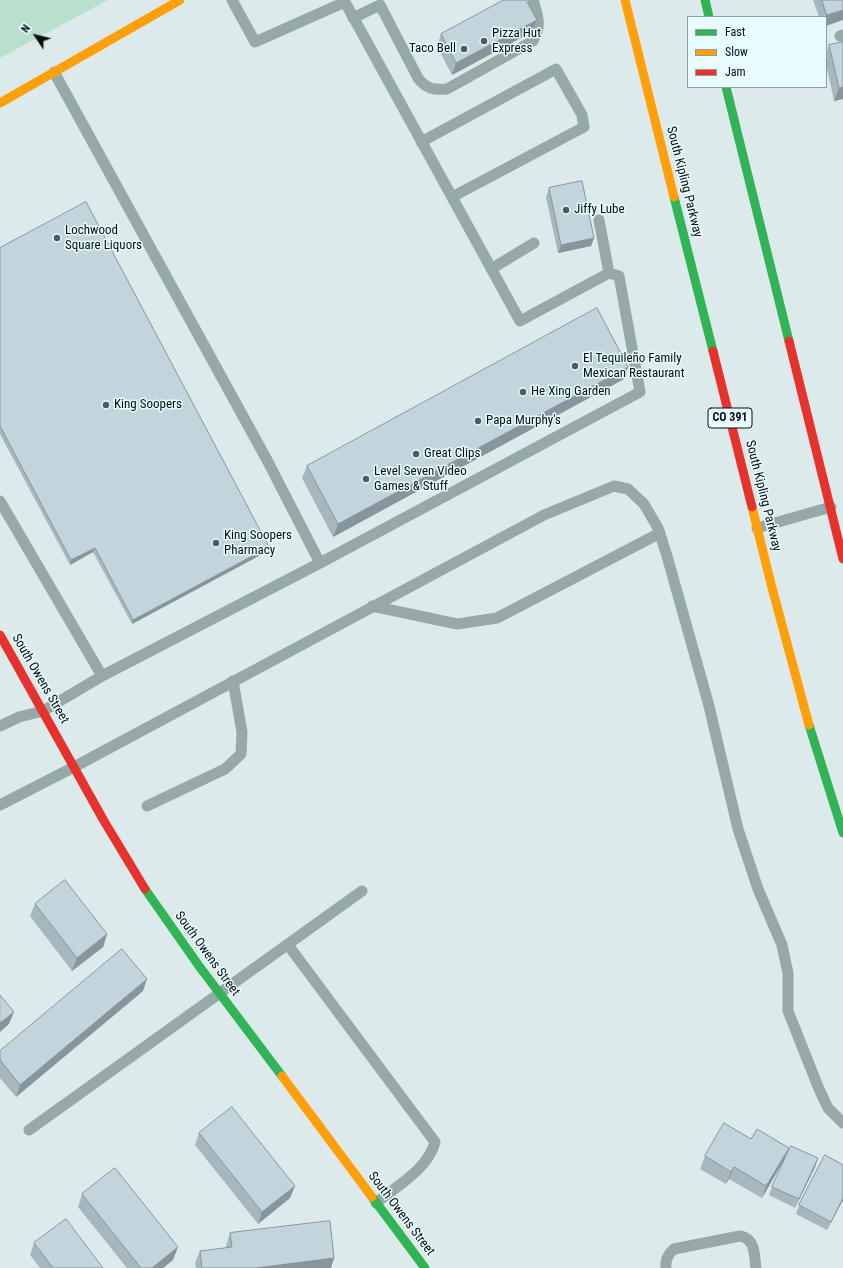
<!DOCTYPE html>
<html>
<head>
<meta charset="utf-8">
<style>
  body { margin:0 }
  #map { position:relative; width:843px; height:1268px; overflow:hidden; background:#ddeaec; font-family:"Roboto Condensed",sans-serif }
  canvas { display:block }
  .legend { position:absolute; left:687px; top:16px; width:140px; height:72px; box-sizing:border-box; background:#e8fbfe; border:1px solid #8e9c9e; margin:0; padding:5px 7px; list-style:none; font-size:12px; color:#070e0f }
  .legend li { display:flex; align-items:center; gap:8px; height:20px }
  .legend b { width:20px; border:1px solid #8e9c9e }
  .north { position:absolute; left:16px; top:16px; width:40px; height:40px; -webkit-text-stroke:3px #e8fbfe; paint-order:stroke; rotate:305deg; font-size:11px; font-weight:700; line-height:16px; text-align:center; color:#070e0f }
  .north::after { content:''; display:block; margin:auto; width:14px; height:18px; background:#070e0f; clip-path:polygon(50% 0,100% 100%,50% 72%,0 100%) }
</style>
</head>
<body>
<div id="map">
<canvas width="843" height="1268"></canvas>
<ul class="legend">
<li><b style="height:5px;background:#30b455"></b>Fast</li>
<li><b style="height:5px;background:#ff9f0a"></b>Slow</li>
<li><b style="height:5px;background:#e5322d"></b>Jam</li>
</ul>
<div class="north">N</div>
</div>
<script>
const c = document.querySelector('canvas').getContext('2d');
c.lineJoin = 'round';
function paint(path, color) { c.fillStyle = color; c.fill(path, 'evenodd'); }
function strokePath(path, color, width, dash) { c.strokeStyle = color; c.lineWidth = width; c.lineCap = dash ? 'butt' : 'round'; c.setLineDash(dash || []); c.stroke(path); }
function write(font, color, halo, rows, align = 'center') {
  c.font = font + ' "Roboto Condensed",sans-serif'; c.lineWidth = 3; c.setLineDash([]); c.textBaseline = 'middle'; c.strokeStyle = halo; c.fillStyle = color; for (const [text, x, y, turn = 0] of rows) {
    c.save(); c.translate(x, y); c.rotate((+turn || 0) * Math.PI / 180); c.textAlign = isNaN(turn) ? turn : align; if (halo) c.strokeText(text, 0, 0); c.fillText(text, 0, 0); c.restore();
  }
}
paint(new Path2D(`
  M 0,0 L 108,0 L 0,58 Z`), '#b9e0cc');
strokePath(new Path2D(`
  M 353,18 L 380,5 L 418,78 C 426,89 434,90 447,89 L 533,41 C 542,24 538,17 533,0
  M 840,36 L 843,35
  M 54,72 L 267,460 L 320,563
  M 421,142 L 556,69 L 582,115 L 584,127 L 452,197
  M 599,220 L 609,273
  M 491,269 L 534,243
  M 0,501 L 102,676
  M 757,528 L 831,507
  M 372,606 L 457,624 L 497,618 L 660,533
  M 0,726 L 19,717 L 43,711 L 102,676 L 320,563 L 640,392 L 619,276 L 609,273 L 520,321 L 345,2 L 255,42 L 232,0
  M 0,805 L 74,767 L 544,515 L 614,486 L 628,489 L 644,504 L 658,528 L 667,556 L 709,706 L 738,829 L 758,889 L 782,945 L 788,973 L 788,1011 L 819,1089 L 828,1108 L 843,1123
  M 147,806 L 225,769 L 241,754 L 242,732 L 233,681
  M 288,945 L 435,1142 C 428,1169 397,1186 376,1203
  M 29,1130 L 362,891
  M 666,1268 C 665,1260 668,1254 674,1249 L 740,1236 C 756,1239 754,1255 756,1268`), '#96a9a7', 11);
strokePath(new Path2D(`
  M 705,0 L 709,17
  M 726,87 L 789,341
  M 674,197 L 713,351
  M 809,725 L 843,833
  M 145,889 L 199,966 L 282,1076
  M 372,1197 L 425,1268`), '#30b455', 9);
strokePath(new Path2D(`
  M 625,0 L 674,197
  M 0,103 L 180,0
  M 752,507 L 771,584 L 809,725
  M 282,1076 L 372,1197`), '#ff9f0a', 9);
strokePath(new Path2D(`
  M 789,341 L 843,559
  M 713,351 L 752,507
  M 0,635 L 104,821 L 145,889`), '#e5322d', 9);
paint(new Path2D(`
  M 813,0 L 843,0 L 826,26 L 826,17 L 819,17 Z
  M 532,32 L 452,75 L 437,46 L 441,34 Z
  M 829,45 L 843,99 L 834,101 L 826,64 L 826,54 Z
  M 549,188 L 594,238 L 591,246 L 558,253 L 546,197 Z
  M 0,248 L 269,547 L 268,551 L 132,624 L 93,552 L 70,565 L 0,434 Z
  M 628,367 L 624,379 L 333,537 L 302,478 L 307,466 Z
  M 35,904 L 107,934 L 103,947 L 72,971 L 30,916 Z
  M 143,991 L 16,1097 L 0,1078 L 0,1051 Z
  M 199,1133 L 290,1198 L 258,1224 L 195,1145 Z
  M 751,1139 L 784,1160 L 762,1198 L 729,1179 L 726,1184 L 700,1169 L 705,1156 Z
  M 818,1158 L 815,1167 L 795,1208 L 769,1195 L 772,1187 Z
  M 843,1165 L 843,1200 L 827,1230 L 796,1214 L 799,1205 Z
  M 82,1194 L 173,1260 L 163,1268 L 127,1268 L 78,1207 Z
  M 230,1233 L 334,1258 L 331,1268 L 196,1268 L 195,1263 L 200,1251 L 226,1248 L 226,1246 Z
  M 34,1243 L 103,1268 L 40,1268 L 30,1255 Z`), '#a7b7be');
paint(new Path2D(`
  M 843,10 L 843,20 L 826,26 L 826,17 L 827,15 Z
  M 537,20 L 532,32 L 452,75 L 456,63 Z
  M 843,87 L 843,99 L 834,101 L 839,88 Z
  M 594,238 L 591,246 L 558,253 L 561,245 Z
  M 628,367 L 624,379 L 333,537 L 338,524 Z
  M 269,547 L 268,551 L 132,624 L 133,620 Z
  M 95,548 L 93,552 L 70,565 L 71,560 Z
  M 107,934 L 103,947 L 72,971 L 77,958 Z
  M 147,979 L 143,991 L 16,1097 L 20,1085 Z
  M 14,1012 L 9,1024 L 0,1032 L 0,1023 Z
  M 789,1148 L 784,1160 L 762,1198 L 766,1186 Z
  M 818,1158 L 815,1167 L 795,1208 L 799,1199 Z
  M 734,1167 L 729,1179 L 726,1184 L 731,1172 Z
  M 295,1186 L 290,1198 L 258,1224 L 262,1212 Z
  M 843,1198 L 843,1200 L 827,1230 Z
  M 178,1247 L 173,1260 L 163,1268 L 152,1268 Z
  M 334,1258 L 331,1268 L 256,1268 Z`), '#88959b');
const building = new Path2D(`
  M 504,0 L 526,0 L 537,20 L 456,63 L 441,34 Z
  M 822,0 L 843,0 L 843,10 L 827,15 Z
  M 843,42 L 843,87 L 839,88 L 829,45 Z
  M 582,181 L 594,238 L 561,245 L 549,188 Z
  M 86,202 L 269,547 L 133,620 L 95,548 L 71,560 L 0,426 L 0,248 Z
  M 597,308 L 628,367 L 338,524 L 307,466 Z
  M 65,880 L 107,934 L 77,958 L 35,904 Z
  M 122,949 L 147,979 L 20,1085 L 0,1060 L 0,1051 Z
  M 0,995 L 14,1012 L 0,1023 Z
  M 232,1107 L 295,1186 L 262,1212 L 199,1133 Z
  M 724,1123 L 751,1139 L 757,1129 L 789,1148 L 766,1186 L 734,1167 L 731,1172 L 705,1156 Z
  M 791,1146 L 818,1158 L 799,1199 L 772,1187 Z
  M 825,1155 L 843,1165 L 843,1198 L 831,1222 L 799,1205 Z
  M 115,1168 L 178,1247 L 152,1268 L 141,1268 L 82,1194 Z
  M 66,1219 L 103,1268 L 53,1268 L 34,1243 Z
  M 330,1221 L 334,1258 L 256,1268 L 202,1268 L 200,1251 L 232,1247 L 230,1233 Z`);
paint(building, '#c2d5dd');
strokePath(building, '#88959b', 1);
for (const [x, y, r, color] of [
  [484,41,4,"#525b5c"],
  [464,49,4,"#525b5c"],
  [566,210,4,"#525b5c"],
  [57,238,4,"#525b5c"],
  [575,366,4,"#525b5c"],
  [523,392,4,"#525b5c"],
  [106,405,4,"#525b5c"],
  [478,421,4,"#525b5c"],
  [416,454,4,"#525b5c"],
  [366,479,4,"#525b5c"],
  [216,543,4,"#525b5c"]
]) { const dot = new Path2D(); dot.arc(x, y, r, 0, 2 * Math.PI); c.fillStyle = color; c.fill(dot); strokePath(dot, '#e8fbfe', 1.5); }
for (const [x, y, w] of [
  [730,418,44]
]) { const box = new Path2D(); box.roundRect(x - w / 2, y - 10, w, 20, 3); c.fillStyle = '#e8fbfe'; c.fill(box); strokePath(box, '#070e0f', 1); }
write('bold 12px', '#070e0f', null, [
  ["CO 391",730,418]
]);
write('13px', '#070e0f', '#e8fbfe', [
  ["Pizza Hut",492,34],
  ["Express",492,49],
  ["Taco Bell",456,49,"right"],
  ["Jiffy Lube",574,210],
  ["Lochwood",65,231],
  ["Square Liquors",65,246],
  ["El Tequileño Family",583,359],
  ["Mexican Restaurant",583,374],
  ["He Xing Garden",531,392],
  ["King Soopers",114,405],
  ["Papa Murphy's",486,421],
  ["Great Clips",424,454],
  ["Level Seven Video",374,472],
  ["Games & Stuff",374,487],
  ["King Soopers",224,536],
  ["Pharmacy",224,551]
], 'left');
write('13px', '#070e0f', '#e8fbfe', [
  ["South Kipling Parkway",684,182,76],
  ["South Kipling Parkway",763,496,76],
  ["South Owens Street",40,679,60],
  ["South Owens Street",207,954,54],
  ["South Owens Street",401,1214,53]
]);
</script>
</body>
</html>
